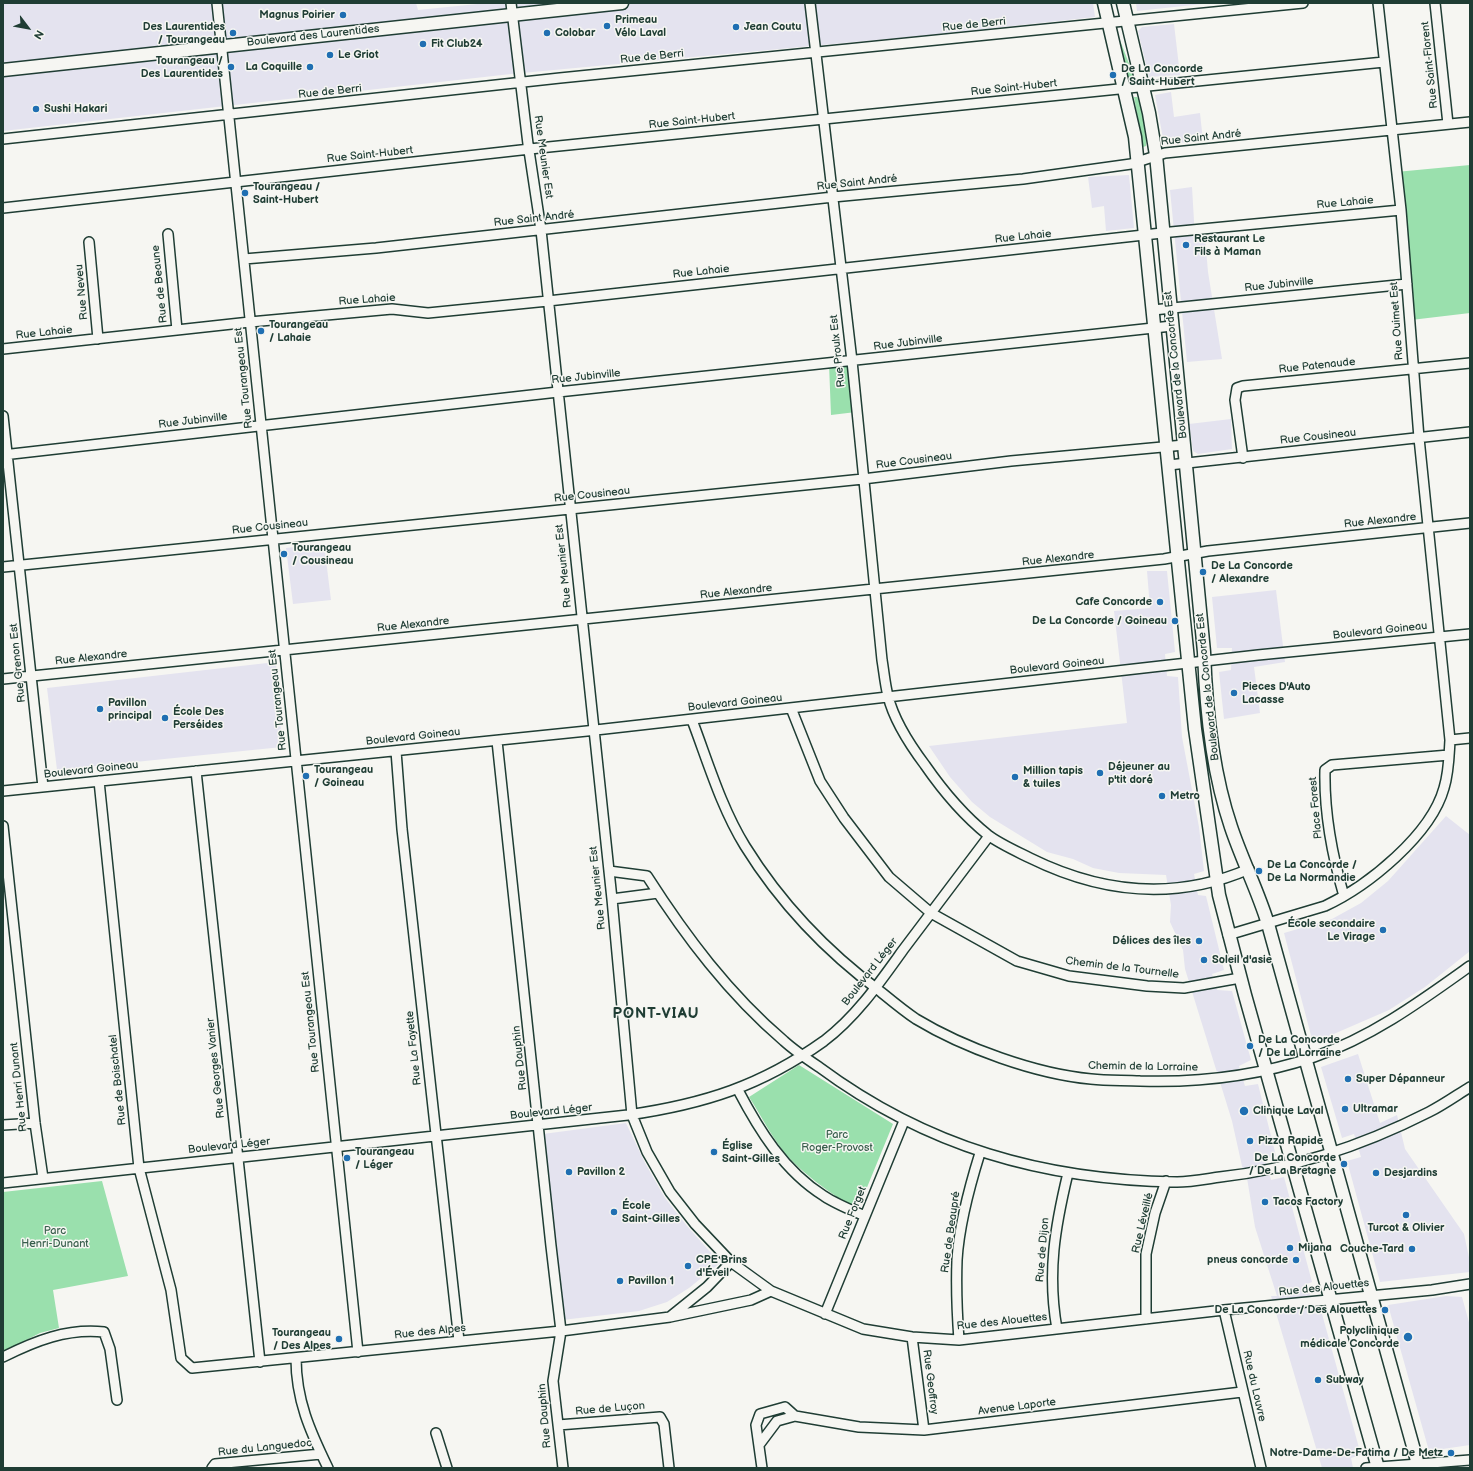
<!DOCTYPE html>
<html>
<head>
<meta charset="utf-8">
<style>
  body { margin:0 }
  #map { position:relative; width:1473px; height:1471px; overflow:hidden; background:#f6f6f2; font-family:"Balsamiq Sans",sans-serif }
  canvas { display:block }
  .frame { position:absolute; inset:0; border:4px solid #1f3d34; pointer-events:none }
  .north { position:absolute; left:8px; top:8px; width:40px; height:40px; -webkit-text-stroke:3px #f6f6f2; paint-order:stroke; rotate:122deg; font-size:11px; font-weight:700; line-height:16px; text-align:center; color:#1f3d34 }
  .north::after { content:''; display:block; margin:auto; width:14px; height:18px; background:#1f3d34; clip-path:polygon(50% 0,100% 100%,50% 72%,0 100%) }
</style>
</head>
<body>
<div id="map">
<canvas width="1473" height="1471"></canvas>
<div class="frame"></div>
<div class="north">N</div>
</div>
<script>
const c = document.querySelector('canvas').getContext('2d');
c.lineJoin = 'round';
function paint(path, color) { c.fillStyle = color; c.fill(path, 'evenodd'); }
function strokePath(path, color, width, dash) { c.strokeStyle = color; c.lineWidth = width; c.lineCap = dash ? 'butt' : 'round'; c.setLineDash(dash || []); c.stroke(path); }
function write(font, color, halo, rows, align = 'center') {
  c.font = font + ' "Balsamiq Sans",sans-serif'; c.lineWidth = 3; c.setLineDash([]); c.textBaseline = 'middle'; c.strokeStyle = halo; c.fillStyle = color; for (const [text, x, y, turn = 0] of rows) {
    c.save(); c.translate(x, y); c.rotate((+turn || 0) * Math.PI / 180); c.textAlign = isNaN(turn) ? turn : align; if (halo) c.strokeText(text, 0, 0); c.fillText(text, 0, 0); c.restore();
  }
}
paint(new Path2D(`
  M 3,3 L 416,3 L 418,10 L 487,3 L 1093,3 L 1095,17 L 919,36 L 511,74 L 3,131 Z
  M 1136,3 L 1212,3 L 1137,11 Z
  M 1174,24 L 1180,75 L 1149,77 L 1138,31 L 1142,27 Z
  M 1171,92 L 1174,117 L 1200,113 L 1203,141 L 1164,144 L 1155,95 Z
  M 1129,175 L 1134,228 L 1106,231 L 1104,206 L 1092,208 L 1088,177 Z
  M 1192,187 L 1195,238 L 1205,237 L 1208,272 L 1222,359 L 1187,362 L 1170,190 Z
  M 1231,419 L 1232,449 L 1198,454 L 1193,451 L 1189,424 Z
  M 324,544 L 331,600 L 293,604 L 286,548 Z
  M 1147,571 L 1167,571 L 1175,652 L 1165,654 L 1167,676 L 1178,677 L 1182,737 L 1199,827 L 1204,871 L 1194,874 L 1198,895 L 1206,896 L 1224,970 L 1212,974 L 1217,990 L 1232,991 L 1251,1060 L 1239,1066 L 1245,1086 L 1258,1084 L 1276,1156 L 1265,1159 L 1271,1180 L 1284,1177 L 1312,1282 L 1307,1284 L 1315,1313 L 1322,1314 L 1361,1455 L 1351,1458 L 1353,1468 L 1322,1468 L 1271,1296 L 1277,1296 L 1255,1227 L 1247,1178 L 1242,1166 L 1232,1121 L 1185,969 L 1183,950 L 1170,922 L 1171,905 L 1166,875 L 1119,873 L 1093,868 L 1073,859 L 1047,852 L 990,817 L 972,802 L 950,777 L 929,746 L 1127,723 L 1114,611 L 1150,608 Z
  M 1276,590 L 1285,662 L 1254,667 L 1260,713 L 1224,719 L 1219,672 L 1231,670 L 1232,648 L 1217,648 L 1212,597 Z
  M 276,662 L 282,747 L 57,770 L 47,688 Z
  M 1446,816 L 1470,835 L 1470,951 L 1425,987 L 1389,1010 L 1313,1043 L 1284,933 L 1332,919 L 1361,903 L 1388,881 Z
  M 1358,1054 L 1380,1123 L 1397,1115 L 1405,1149 L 1464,1234 L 1470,1262 L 1470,1272 L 1380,1282 L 1347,1161 L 1361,1157 L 1354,1134 L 1342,1138 L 1321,1067 Z
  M 626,1123 L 645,1163 L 665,1198 L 687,1226 L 720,1263 L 689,1288 L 667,1302 L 639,1311 L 562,1320 L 543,1134 Z
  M 1446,1296 L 1462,1297 L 1470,1326 L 1470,1445 L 1429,1451 L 1388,1305 Z`), '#e4e3ef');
paint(new Path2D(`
  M 1118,35 L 1133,74 L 1133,79 L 1129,80 L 1116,36 Z
  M 1134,97 L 1137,97 C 1144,108 1148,132 1146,146 L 1143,147 Z
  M 1470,165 L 1470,313 L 1411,320 L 1396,172 Z
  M 852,361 L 856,412 L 831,415 L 829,364 Z
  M 799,1065 L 893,1124 L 861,1202 C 858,1204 854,1206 850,1204 C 834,1197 805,1174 792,1161 C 775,1144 762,1117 749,1097 Z
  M 102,1181 L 128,1276 L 53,1290 L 59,1328 L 40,1333 L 3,1352 L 3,1192 Z`), '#9ae0ad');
const street = new Path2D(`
  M 217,3 L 358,1352
  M 511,3 L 528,144 L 541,230 L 612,899 L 632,1115 L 647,1152 L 670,1192 L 695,1224 L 731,1262 L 771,1291 L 863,1329 L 912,1337 L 959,1340 L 1224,1310 L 1432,1290 L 1470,1284
  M 810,3 L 852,361 L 882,660 C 884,672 885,684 888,696 C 894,721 910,745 925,765 C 943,791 963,815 988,835 C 1000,844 1016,851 1030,858 C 1101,893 1175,901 1249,869
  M 1435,3 L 1448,124
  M 3,139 L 560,78 L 1303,3
  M 3,208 L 539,148 L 1384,62
  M 168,234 L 177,330
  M 89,242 L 98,339
  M 244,259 L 376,248 L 833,197 L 1023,179 L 1131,164 L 1165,153 L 1470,122
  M 1153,310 L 1407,284
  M 3,349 L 250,322 L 392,309 L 428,313 L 548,301 L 1171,232 L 1401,210
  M 3,416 L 43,787
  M 3,455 L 558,392 L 1172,326
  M 1243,458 L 1235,400 L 1237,388 L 1243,386 L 1470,363
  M 1169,465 L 1470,432
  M 3,567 L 863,479 L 1011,461 L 1184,445
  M 3,679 L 1164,559 L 1208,551 L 1470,523
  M 791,708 L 820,781 L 844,818 L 889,877 L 931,913 L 1017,961 L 1069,976 L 1147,986 L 1184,988 L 1240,978
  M 692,720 C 708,762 721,807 745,846 C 781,904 827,952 881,992 C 892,1001 904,1011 916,1019 C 964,1048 1036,1074 1091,1079 C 1108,1081 1124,1080 1140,1081 C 1201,1083 1257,1076 1314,1057 C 1372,1037 1421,1001 1470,966
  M 1450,740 L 1470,738
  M 497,741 L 551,1246 L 561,1331 L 553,1381 L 563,1468
  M 396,751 L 402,829 L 459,1341
  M 196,771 L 260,1362
  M 99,781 L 139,1168 L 171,1290 L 181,1358 L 192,1368 L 561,1331 L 670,1317 L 751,1300 L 771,1291
  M 3,791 L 587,731 L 1258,655 L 1470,634
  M 3,826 L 35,1123 L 43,1178
  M 609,871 L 647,876 C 686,937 729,994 784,1041 C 795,1051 807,1059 819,1067 C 927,1147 1043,1180 1177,1182 C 1191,1182 1206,1179 1220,1177 C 1293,1169 1364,1145 1429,1112 C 1443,1105 1457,1095 1470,1087
  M 1344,896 C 1332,855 1324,813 1325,770 L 1332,765 L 1449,755
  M 612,899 L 658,893
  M 1228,935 L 1325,906 C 1368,886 1431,835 1444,788 C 1449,772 1449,756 1450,740 L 1419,438 L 1401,210 L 1378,3
  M 738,1090 C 759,1130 784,1171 824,1196 C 836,1204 851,1210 865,1216
  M 3,1125 L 35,1123
  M 3,1183 L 628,1115 C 704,1104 761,1086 824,1041 C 856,1017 880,982 903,950 C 932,912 960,874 989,836
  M 1224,1310 L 1261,1468
  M 825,1314 L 904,1121
  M 671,1316 L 707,1287 L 731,1262
  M 1146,1319 L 1146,1254 L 1155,1213 L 1166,1181
  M 1057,1329 C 1047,1273 1055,1227 1068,1173
  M 912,1337 L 924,1430
  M 959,1340 C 957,1313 956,1287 957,1260 C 959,1226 970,1185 980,1153
  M 3,1357 C 35,1341 67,1328 104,1332 L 110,1349 L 117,1400
  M 296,1358 C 296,1400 310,1431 328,1468
  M 558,1425 L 660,1417 L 664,1424 L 669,1468
  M 436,1433 L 447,1468
  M 759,1445 L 777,1421 L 795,1416 L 859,1427 L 924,1430 L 1242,1392
  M 212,1468 L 215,1464 L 321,1454
  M 762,1468 L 756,1425 L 760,1414 L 785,1407 L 795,1416
  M 1366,1468 L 1470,1460`);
const secondary = new Path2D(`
  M 1104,3 L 1135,137 L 1195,729 L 1219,895 L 1245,995 L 1378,1468
  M 1123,3 L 1149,113 L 1156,155 L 1204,652 C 1206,711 1212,771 1231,827 C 1242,860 1258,891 1268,924 L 1419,1468
  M 3,70 L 622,3`);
strokePath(street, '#1f3d34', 12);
strokePath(secondary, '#1f3d34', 15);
strokePath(street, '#f6f6f2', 9);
strokePath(secondary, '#f6f6f2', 12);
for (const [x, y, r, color] of [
  [343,15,4,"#1f6fb2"],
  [607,26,4,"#1f6fb2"],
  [736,27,4,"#1f6fb2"],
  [233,33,4,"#1f6fb2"],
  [547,33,4,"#1f6fb2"],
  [423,44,4,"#1f6fb2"],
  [330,55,4,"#1f6fb2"],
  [231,67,4,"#1f6fb2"],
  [310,67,4,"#1f6fb2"],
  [1113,75,4,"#1f6fb2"],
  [36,109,4,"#1f6fb2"],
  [245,193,4,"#1f6fb2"],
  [1186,245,4,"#1f6fb2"],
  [261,331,4,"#1f6fb2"],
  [284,554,4,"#1f6fb2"],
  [1203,572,4,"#1f6fb2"],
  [1160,602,4,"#1f6fb2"],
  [1175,621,4,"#1f6fb2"],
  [1234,693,4,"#1f6fb2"],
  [100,709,4,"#1f6fb2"],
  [165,718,4,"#1f6fb2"],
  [1100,773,4,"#1f6fb2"],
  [306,776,4,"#1f6fb2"],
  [1015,777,4,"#1f6fb2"],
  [1162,796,4,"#1f6fb2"],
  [1259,871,4,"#1f6fb2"],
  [1383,930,4,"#1f6fb2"],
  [1199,941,4,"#1f6fb2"],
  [1204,960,4,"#1f6fb2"],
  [1250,1046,4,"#1f6fb2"],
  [1348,1079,4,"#1f6fb2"],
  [1345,1109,4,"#1f6fb2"],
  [1244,1111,5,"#1f6fb2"],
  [1250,1141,4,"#1f6fb2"],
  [714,1152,4,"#1f6fb2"],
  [347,1158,4,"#1f6fb2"],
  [1344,1164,4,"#1f6fb2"],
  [569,1172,4,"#1f6fb2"],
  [1376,1173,4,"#1f6fb2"],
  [1265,1202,4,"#1f6fb2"],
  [614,1212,4,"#1f6fb2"],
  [1406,1215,4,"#1f6fb2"],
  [1290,1248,4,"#1f6fb2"],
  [1412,1249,4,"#1f6fb2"],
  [1296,1260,4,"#1f6fb2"],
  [688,1266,4,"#1f6fb2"],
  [620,1281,4,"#1f6fb2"],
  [1385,1310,4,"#1f6fb2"],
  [1408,1337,5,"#1f6fb2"],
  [339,1339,4,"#1f6fb2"],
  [1318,1380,4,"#1f6fb2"],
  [1451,1453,4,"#1f6fb2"]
]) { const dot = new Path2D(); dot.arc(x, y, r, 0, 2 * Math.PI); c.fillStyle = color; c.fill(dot); strokePath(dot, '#f6f6f2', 1.5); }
write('bold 11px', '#1f3d34', '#f6f6f2', [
  ["Magnus Poirier",335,15,"right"],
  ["Primeau",615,20],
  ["Vélo Laval",615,33],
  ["Des Laurentides",225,27,"right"],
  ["/ Tourangeau",225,40,"right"],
  ["Jean Coutu",744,27],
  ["Colobar",555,33],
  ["Fit Club24",431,44],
  ["Le Griot",338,55],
  ["Tourangeau /",223,61,"right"],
  ["Des Laurentides",223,74,"right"],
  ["La Coquille",302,67,"right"],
  ["De La Concorde",1121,69],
  ["/ Saint-Hubert",1121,82],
  ["Sushi Hakari",44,109],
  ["Tourangeau /",253,187],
  ["Saint-Hubert",253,200],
  ["Restaurant Le",1194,239],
  ["Fils à Maman",1194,252],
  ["Tourangeau",269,325],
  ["/ Lahaie",269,338],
  ["Tourangeau",292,548],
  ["/ Cousineau",292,561],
  ["De La Concorde",1211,566],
  ["/ Alexandre",1211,579],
  ["Cafe Concorde",1152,602,"right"],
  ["De La Concorde / Goineau",1167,621,"right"],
  ["Pieces D'Auto",1242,687],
  ["Lacasse",1242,700],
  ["Pavillon",108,703],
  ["principal",108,716],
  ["École Des",173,712],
  ["Perséides",173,725],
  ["Déjeuner au",1108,767],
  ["p'tit doré",1108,780],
  ["Tourangeau",314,770],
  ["/ Goineau",314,783],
  ["Million tapis",1023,771],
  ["& tuiles",1023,784],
  ["Metro",1170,796],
  ["De La Concorde /",1267,865],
  ["De La Normandie",1267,878],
  ["École secondaire",1375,924,"right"],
  ["Le Virage",1375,937,"right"],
  ["Délices des îles",1191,941,"right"],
  ["Soleil d'asie",1212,960],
  ["De La Concorde",1258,1040],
  ["/ De La Lorraine",1258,1053],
  ["Super Dépanneur",1356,1079],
  ["Ultramar",1353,1109],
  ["Clinique Laval",1253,1111],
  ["Pizza Rapide",1258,1141],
  ["Église",722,1146],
  ["Saint-Gilles",722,1159],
  ["Tourangeau",355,1152],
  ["/ Léger",355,1165],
  ["De La Concorde",1336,1158,"right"],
  ["/ De La Bretagne",1336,1171,"right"],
  ["Pavillon 2",577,1172],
  ["Desjardins",1384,1173],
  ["Tacos Factory",1273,1202],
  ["École",622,1206],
  ["Saint-Gilles",622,1219],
  ["Turcot & Olivier",1406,1228,"center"],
  ["Mijana",1298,1248],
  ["Couche-Tard",1404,1249,"right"],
  ["CPE Brins",696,1260],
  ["d'Éveil",696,1273],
  ["pneus concorde",1288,1260,"right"],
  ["Pavillon 1",628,1281],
  ["De La Concorde / Des Alouettes",1377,1310,"right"],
  ["Polyclinique",1399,1331,"right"],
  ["médicale Concorde",1399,1344,"right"],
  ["Tourangeau",331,1333,"right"],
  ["/ Des Alpes",331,1346,"right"],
  ["Subway",1326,1380],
  ["Notre-Dame-De-Fatima / De Metz",1443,1453,"right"]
], 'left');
write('11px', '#1f3d34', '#f6f6f2', [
  ["Rue de Berri",974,25,-6],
  ["Boulevard des Laurentides",313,36,-6],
  ["Rue de Berri",652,57,-6],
  ["Rue Saint-Florent",1430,65,-96],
  ["Rue Saint-Hubert",1014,88,-6],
  ["Rue de Berri",330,92,-6],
  ["Rue Saint-Hubert",692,121,-6],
  ["Rue Saint André",1201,138,-6],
  ["Rue Saint-Hubert",370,155,-6],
  ["Rue Meunier Est",543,157,82],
  ["Rue Saint André",857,183,-6],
  ["Rue Lahaie",1345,203,-5],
  ["Rue Saint André",534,219,-6],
  ["Rue Lahaie",1023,237,-6],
  ["Rue Lahaie",701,272,-6],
  ["Rue de Beaune",160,284,-96],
  ["Rue Jubinville",1279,285,-6],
  ["Rue Neveu",82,292,-95],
  ["Rue Lahaie",367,300,-4],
  ["Rue Ouimet Est",1397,321,-94],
  ["Rue Lahaie",44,333,-6],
  ["Rue Jubinville",908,343,-7],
  ["Rue Proulx Est",838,351,-96],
  ["Boulevard de la Concorde Est",1176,365,-96],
  ["Rue Patenaude",1317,366,-6],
  ["Rue Jubinville",586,377,-6],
  ["Rue Tourangeau Est",244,378,-96],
  ["Rue Jubinville",193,421,-7],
  ["Rue Cousineau",1318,437,-6],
  ["Rue Cousineau",914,461,-7],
  ["Rue Cousineau",592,495,-6],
  ["Rue Alexandre",1380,521,-6],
  ["Rue Cousineau",270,527,-6],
  ["Rue Alexandre",1058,559,-6],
  ["Rue Meunier Est",564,566,-96],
  ["Rue Alexandre",736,592,-6],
  ["Rue Alexandre",413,625,-6],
  ["Boulevard Goineau",1380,631,-6],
  ["Rue Alexandre",91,658,-6],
  ["Rue Grenon Est",18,663,-96],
  ["Boulevard Goineau",1057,666,-6],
  ["Boulevard de la Concorde Est",1208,687,-96],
  ["Rue Tourangeau Est",278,700,-96],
  ["Boulevard Goineau",735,703,-6],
  ["Boulevard Goineau",413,737,-6],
  ["Boulevard Goineau",91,770,-6],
  ["Place Forest",1316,808,-95],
  ["Rue Meunier Est",598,888,-96],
  ["Chemin de la Tournelle",1122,968,7],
  ["Boulevard Léger",870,972,-52],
  ["Rue Tourangeau Est",311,1022,-96],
  ["Rue La Fayette",414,1048,-96],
  ["Rue Dauphin",520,1058,-96],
  ["Chemin de la Lorraine",1143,1067,1],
  ["Rue Georges Vanier",216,1068,-96],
  ["Rue de Boischatel",118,1080,-96],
  ["Rue Henri Dunant",19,1087,-96],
  ["Boulevard Léger",551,1112,-6],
  ["Boulevard Léger",229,1146,-6],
  ["Rue Forget",853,1213,-68],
  ["Rue Léveillé",1143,1223,-77],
  ["Rue de Beaupré",951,1232,-82],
  ["Rue de Dijon",1043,1250,-85],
  ["Rue des Alouettes",1324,1288,-6],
  ["Rue des Alouettes",1002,1322,-6],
  ["Rue des Alpes",430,1332,-6],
  ["Rue Geoffroy",930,1382,83],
  ["Rue du Louvre",1254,1386,77],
  ["Avenue Laporte",1017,1407,-7],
  ["Rue de Luçon",610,1409,-5],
  ["Rue Dauphin",545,1416,-95],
  ["Rue du Languedoc",265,1448,-6]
]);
write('11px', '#385e4c', '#f6f6f2', [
  ["Parc",837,1135],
  ["Roger-Provost",837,1148],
  ["Parc",55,1231],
  ["Henri-Dunant",55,1244]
]);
c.letterSpacing = '1px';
write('bold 15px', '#1f3d34', '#f6f6f2', [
  ["PONT-VIAU",656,1014]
]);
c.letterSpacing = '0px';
</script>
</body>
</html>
